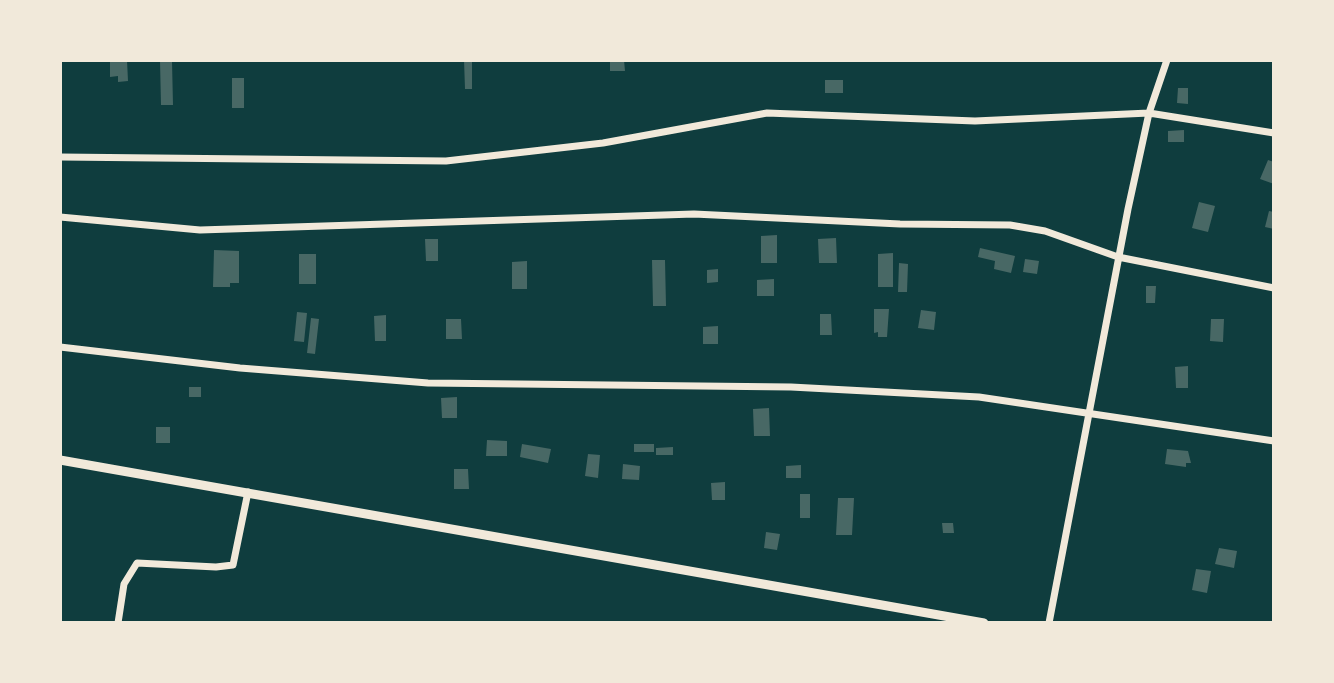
<!DOCTYPE html>
<html>
<head>
<meta charset="utf-8">
<style>
  body { margin:0 }
  #map { position:relative; width:1334px; height:683px; overflow:hidden; background:#0f3d3e; font-family:Ubuntu,sans-serif }
  canvas { display:block }
  .frame { position:absolute; inset:0; border:62px solid #f1e9da; pointer-events:none }
</style>
</head>
<body>
<div id="map">
<canvas width="1334" height="683"></canvas>
<div class="frame"></div>
</div>
<script>
const c = document.querySelector('canvas').getContext('2d');
c.lineJoin = 'round';
function paint(path, color) { c.fillStyle = color; c.fill(path, 'evenodd'); }
function strokePath(path, color, width, dash) { c.strokeStyle = color; c.lineWidth = width; c.lineCap = dash ? 'butt' : 'round'; c.setLineDash(dash || []); c.stroke(path); }
paint(new Path2D(`
  M 110,60 L 127,60 L 128,81 L 118,82 L 118,76 L 110,77 Z
  M 464,60 L 472,60 L 472,89 L 465,89 Z
  M 610,60 L 624,60 L 625,71 L 610,71 Z
  M 160,61 L 172,61 L 173,105 L 161,105 Z
  M 232,78 L 244,78 L 244,108 L 232,108 Z
  M 825,80 L 843,80 L 843,93 L 825,93 Z
  M 1178,88 L 1188,88 L 1188,104 L 1177,103 Z
  M 1184,130 L 1184,142 L 1168,142 L 1168,131 Z
  M 1268,160 L 1274,162 L 1274,184 L 1260,179 Z
  M 1199,202 L 1215,206 L 1208,232 L 1192,228 Z
  M 1269,211 L 1274,212 L 1274,229 L 1265,227 Z
  M 777,235 L 777,263 L 761,263 L 761,236 Z
  M 836,238 L 837,263 L 819,263 L 818,239 Z
  M 425,239 L 438,239 L 438,261 L 426,261 Z
  M 980,248 L 1015,256 L 1011,273 L 994,269 L 995,261 L 978,257 Z
  M 214,250 L 239,251 L 239,283 L 230,283 L 230,287 L 213,287 Z
  M 893,253 L 893,287 L 878,287 L 878,254 Z
  M 299,254 L 316,254 L 316,284 L 299,284 Z
  M 1025,259 L 1039,261 L 1037,274 L 1023,272 Z
  M 652,260 L 665,260 L 666,306 L 653,306 Z
  M 527,261 L 527,289 L 512,289 L 512,262 Z
  M 899,263 L 908,264 L 907,292 L 898,292 Z
  M 718,269 L 718,282 L 707,283 L 707,270 Z
  M 774,279 L 774,296 L 757,296 L 757,280 Z
  M 1146,286 L 1156,286 L 1155,303 L 1146,303 Z
  M 874,309 L 889,309 L 887,337 L 878,337 L 878,332 L 874,333 Z
  M 921,310 L 936,312 L 934,330 L 918,328 Z
  M 297,312 L 307,313 L 304,342 L 294,341 Z
  M 820,314 L 831,314 L 832,335 L 820,335 Z
  M 386,315 L 386,341 L 375,341 L 374,316 Z
  M 311,318 L 319,319 L 315,354 L 307,353 Z
  M 446,319 L 461,319 L 462,339 L 446,339 Z
  M 1211,319 L 1224,319 L 1223,342 L 1210,341 Z
  M 718,326 L 718,344 L 703,344 L 703,327 Z
  M 1188,366 L 1188,388 L 1176,388 L 1175,367 Z
  M 189,387 L 201,387 L 201,397 L 189,397 Z
  M 457,397 L 457,418 L 442,418 L 441,398 Z
  M 769,408 L 770,436 L 754,436 L 753,409 Z
  M 156,427 L 170,427 L 170,443 L 156,443 Z
  M 487,440 L 507,441 L 507,456 L 486,456 Z
  M 522,444 L 551,449 L 548,463 L 520,457 Z
  M 634,444 L 654,444 L 654,452 L 634,452 Z
  M 673,447 L 673,455 L 656,455 L 656,448 Z
  M 1167,449 L 1188,451 L 1191,463 L 1186,463 L 1186,467 L 1165,464 Z
  M 588,454 L 600,455 L 598,478 L 585,476 Z
  M 623,464 L 640,466 L 639,480 L 622,479 Z
  M 801,465 L 801,478 L 786,478 L 786,466 Z
  M 454,469 L 468,469 L 469,489 L 454,489 Z
  M 725,482 L 725,500 L 712,500 L 711,483 Z
  M 800,494 L 810,494 L 810,518 L 800,518 Z
  M 838,498 L 854,498 L 852,535 L 836,535 Z
  M 942,523 L 953,523 L 954,533 L 943,533 Z
  M 766,532 L 780,534 L 777,550 L 764,548 Z
  M 1219,548 L 1237,551 L 1234,568 L 1215,564 Z
  M 1196,569 L 1211,571 L 1207,593 L 1192,590 Z`), '#486865');
strokePath(new Path2D(`
  M 60,157 L 446,161 L 603,143 L 767,113 L 975,121 L 1149,113 L 1274,133
  M 60,217 L 200,230 L 694,214 L 900,224 L 1010,225 L 1045,231 L 1118,257 L 1274,288
  M 60,347 L 240,368 L 428,383 L 791,387 L 979,397 L 1274,441
  M 118,623 L 124,584 L 137,563 L 216,567 L 233,565 L 248,492
  M 1049,623 L 1128,209 L 1149,113 L 1167,60`), '#f1e9da', 7);
strokePath(new Path2D(`
  M 60,460 L 984,623`), '#f1e9da', 9);
</script>
</body>
</html>
